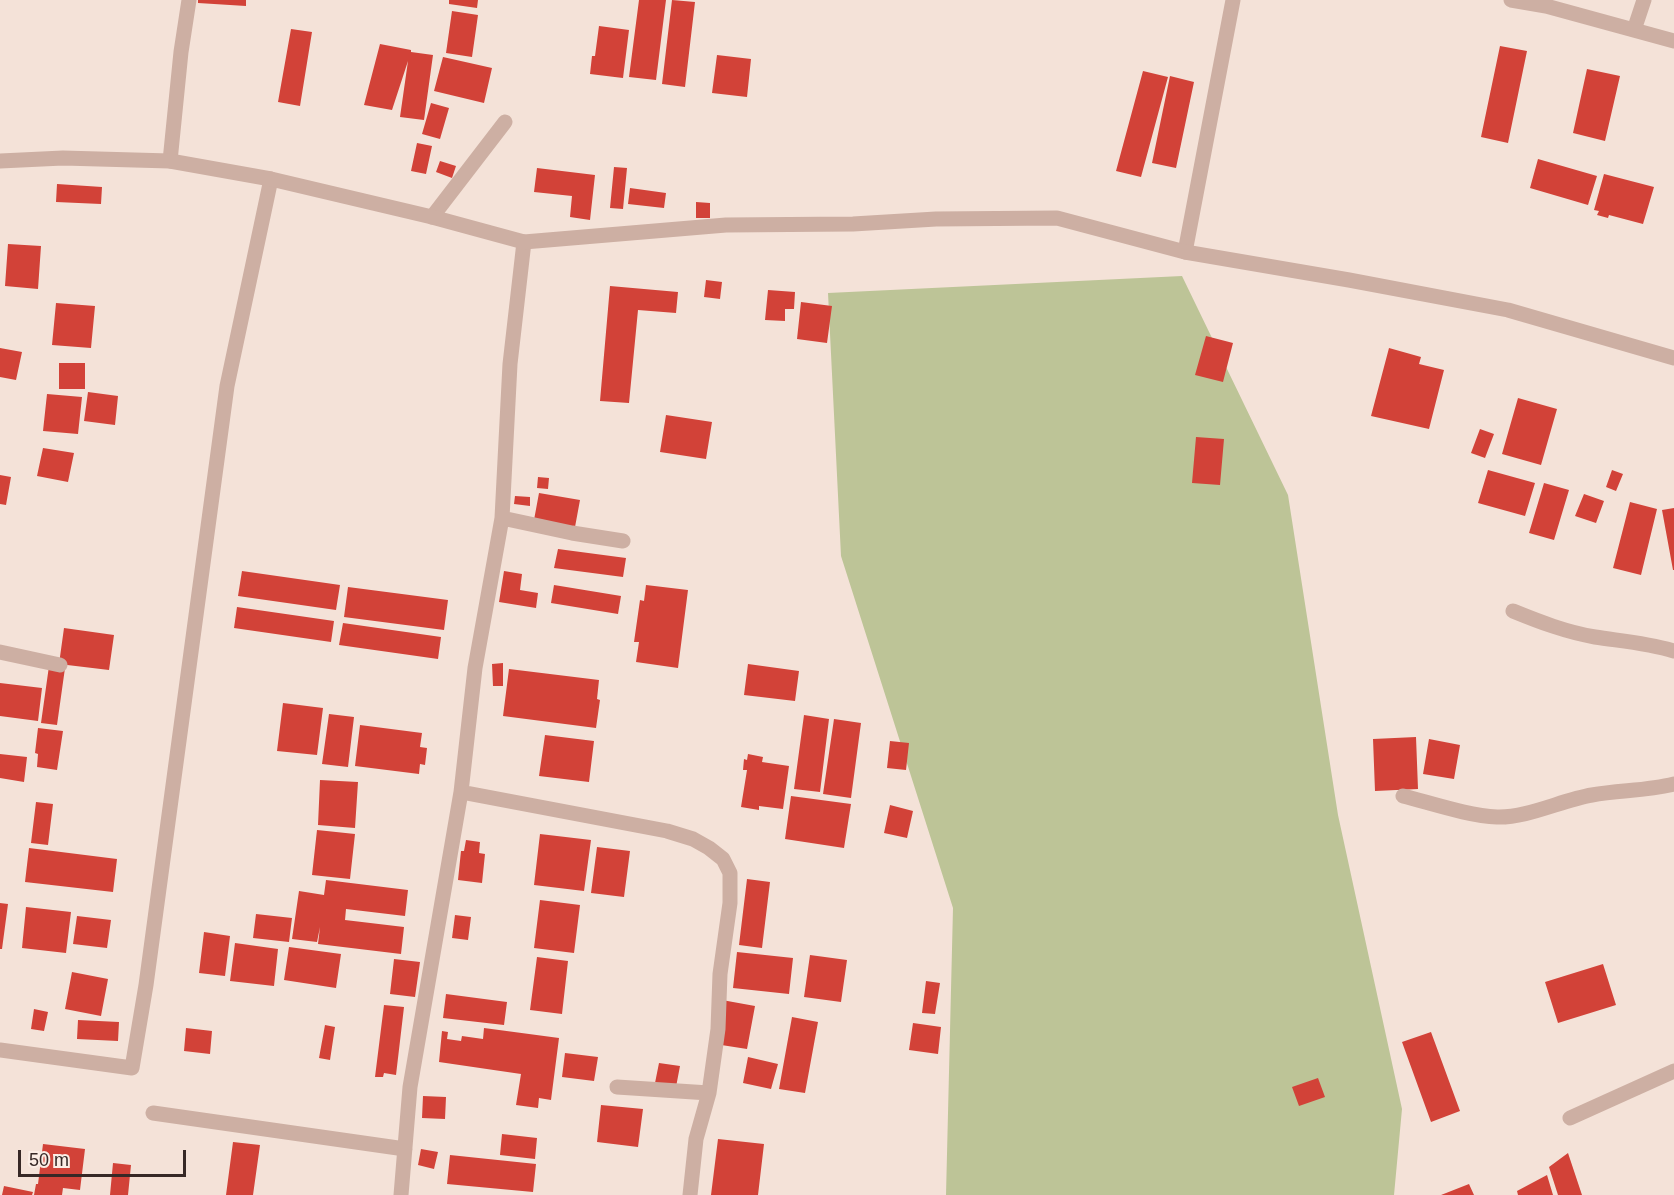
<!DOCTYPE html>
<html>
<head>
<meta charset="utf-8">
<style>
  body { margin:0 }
  #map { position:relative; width:1674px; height:1195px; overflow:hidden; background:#f4e2d8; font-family:Arial,sans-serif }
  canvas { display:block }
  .scale { position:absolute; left:18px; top:1150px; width:168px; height:27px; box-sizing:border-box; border:3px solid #372826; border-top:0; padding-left:8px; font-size:18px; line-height:21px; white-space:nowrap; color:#372826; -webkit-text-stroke:4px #fbede5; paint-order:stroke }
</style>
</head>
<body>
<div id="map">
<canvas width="1674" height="1195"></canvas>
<div class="scale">50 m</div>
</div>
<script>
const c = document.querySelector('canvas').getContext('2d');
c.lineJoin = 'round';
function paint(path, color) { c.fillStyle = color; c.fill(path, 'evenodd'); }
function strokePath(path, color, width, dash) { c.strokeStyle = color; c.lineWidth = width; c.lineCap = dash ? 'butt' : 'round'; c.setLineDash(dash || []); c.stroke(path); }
paint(new Path2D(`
  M 1182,276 L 1288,495 L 1338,815 L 1402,1109 L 1394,1195 L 946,1195 L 953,908 L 841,556 L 828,293 Z`), '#bdc497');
paint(new Path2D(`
  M 198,0 L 246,0 L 246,6 L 198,3 Z
  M 449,0 L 478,0 L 477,8 L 449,4 Z
  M 639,0 L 666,0 L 656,80 L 629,77 Z
  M 672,0 L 695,2 L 685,87 L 662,84 Z
  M 452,11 L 478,15 L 472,57 L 446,53 Z
  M 599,26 L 629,30 L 623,78 L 590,74 L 592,56 L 595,56 Z
  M 291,29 L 312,32 L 300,106 L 278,102 Z
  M 380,44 L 411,50 L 411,52 L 433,55 L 424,120 L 400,117 L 408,61 L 392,110 L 364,105 Z
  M 1500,46 L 1527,51 L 1508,143 L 1481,137 Z
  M 717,55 L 751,59 L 747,97 L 712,93 Z
  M 443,57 L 492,68 L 484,103 L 434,91 Z
  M 1587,69 L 1620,76 L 1605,141 L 1573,133 Z
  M 1143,71 L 1168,77 L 1141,177 L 1116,171 Z
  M 1170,76 L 1194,82 L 1176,168 L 1152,163 Z
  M 431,103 L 449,108 L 440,139 L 422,134 Z
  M 417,143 L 432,146 L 426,174 L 411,171 Z
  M 1538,159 L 1597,176 L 1588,205 L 1530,188 Z
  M 440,161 L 456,166 L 452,178 L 436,172 Z
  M 614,167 L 627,168 L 623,209 L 610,208 Z
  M 537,168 L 595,175 L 590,220 L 570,217 L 572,196 L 534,192 Z
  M 1604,174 L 1654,187 L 1643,224 L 1609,215 L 1608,218 L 1597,215 L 1599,211 L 1594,210 Z
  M 57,184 L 102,187 L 101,204 L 56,202 Z
  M 630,188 L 666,193 L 664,208 L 628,204 Z
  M 696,202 L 710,203 L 710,218 L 696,218 Z
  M 8,244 L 41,246 L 38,289 L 5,286 Z
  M 706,280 L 722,282 L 720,299 L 704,297 Z
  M 610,286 L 678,292 L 676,313 L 638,310 L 629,403 L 600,401 Z
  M 768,290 L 795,292 L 794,309 L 785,309 L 785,321 L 765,320 Z
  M 801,302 L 832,306 L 827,343 L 797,339 Z
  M 56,303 L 95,306 L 91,348 L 52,345 Z
  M 1206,336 L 1233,343 L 1223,382 L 1195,375 Z
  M 0,348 L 22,352 L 16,380 L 0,377 Z
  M 1389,348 L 1421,357 L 1419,364 L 1444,370 L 1429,429 L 1371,416 Z
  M 59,363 L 85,363 L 85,389 L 59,389 Z
  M 88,392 L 118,396 L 115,425 L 84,421 Z
  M 47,394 L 82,397 L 78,434 L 43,431 Z
  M 1518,398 L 1557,409 L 1541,465 L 1502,454 Z
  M 666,415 L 712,422 L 706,459 L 660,452 Z
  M 1480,429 L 1494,434 L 1485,458 L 1471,453 Z
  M 1196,437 L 1224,439 L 1220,485 L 1192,483 Z
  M 43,448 L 74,453 L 68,482 L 37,476 Z
  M 1488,470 L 1535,483 L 1525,516 L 1478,503 Z
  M 1612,470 L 1623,474 L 1616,491 L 1606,487 Z
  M 0,475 L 11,477 L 6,505 L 0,504 Z
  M 538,477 L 549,478 L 548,489 L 537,488 Z
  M 1544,483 L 1569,490 L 1554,540 L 1529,533 Z
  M 539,493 L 580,500 L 575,527 L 534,520 Z
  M 1584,494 L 1604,501 L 1596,523 L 1575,516 Z
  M 515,496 L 530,497 L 530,506 L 514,504 Z
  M 1630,502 L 1657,509 L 1641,575 L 1613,568 Z
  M 1674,508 L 1674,570 L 1673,570 L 1662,510 Z
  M 558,549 L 626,558 L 623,577 L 554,568 Z
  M 242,571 L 340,585 L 336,610 L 238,596 Z
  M 504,571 L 522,574 L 520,590 L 538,593 L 536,608 L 499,602 Z
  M 554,585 L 621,596 L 618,614 L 551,603 Z
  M 646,585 L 688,590 L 678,668 L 636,662 L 639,642 L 634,642 L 640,600 L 644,601 Z
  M 348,587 L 448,600 L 444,630 L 344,617 Z
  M 237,607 L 334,621 L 331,642 L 234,628 Z
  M 343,623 L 441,637 L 438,659 L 339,645 Z
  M 64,628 L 114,635 L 109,670 L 59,664 Z
  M 503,663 L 503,686 L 493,686 L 492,664 Z
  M 748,664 L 799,671 L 795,701 L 744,695 Z
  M 49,666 L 65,668 L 57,725 L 41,723 Z
  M 509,669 L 599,680 L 597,699 L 600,700 L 596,728 L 503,716 Z
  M 0,683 L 42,688 L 38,721 L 0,716 Z
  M 283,703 L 323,708 L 317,755 L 277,751 Z
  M 329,714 L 354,717 L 348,767 L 322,764 Z
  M 804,715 L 829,719 L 820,792 L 794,789 Z
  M 834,719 L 861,723 L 851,798 L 823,794 Z
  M 360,725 L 422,733 L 420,747 L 427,748 L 425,765 L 420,764 L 419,774 L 355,766 Z
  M 38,728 L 63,731 L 57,770 L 37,767 L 38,754 L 35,753 Z
  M 545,735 L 594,741 L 589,782 L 539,776 Z
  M 1416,737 L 1418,789 L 1375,791 L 1373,739 Z
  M 1429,739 L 1460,745 L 1454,779 L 1423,774 Z
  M 890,741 L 909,743 L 906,770 L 887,768 Z
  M 0,754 L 27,757 L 24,782 L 0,778 Z
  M 748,754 L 763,757 L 762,762 L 789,766 L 783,809 L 759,806 L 759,810 L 741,807 L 747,770 L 743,770 L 744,759 L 747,760 Z
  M 320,780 L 358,782 L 355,828 L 318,825 Z
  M 791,796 L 851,804 L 844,848 L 785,839 Z
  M 36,802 L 53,804 L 48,845 L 31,843 Z
  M 890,805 L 913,811 L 907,838 L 884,833 Z
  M 317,830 L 355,834 L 350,879 L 312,875 Z
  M 540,834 L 591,840 L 584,891 L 534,885 Z
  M 466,840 L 480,842 L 479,853 L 485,854 L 482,883 L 458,880 L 461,851 L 464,851 Z
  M 597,847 L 630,851 L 624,897 L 591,893 Z
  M 29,848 L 117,859 L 113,892 L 25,882 Z
  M 747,879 L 770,882 L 762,948 L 739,945 Z
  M 326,880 L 408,890 L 405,916 L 346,909 L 345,920 L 404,927 L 401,954 L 318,944 L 320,927 L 317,942 L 292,939 L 299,891 L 324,895 Z
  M 540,900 L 580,905 L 574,953 L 534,948 Z
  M 0,903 L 8,904 L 2,949 L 0,949 Z
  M 26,907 L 71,912 L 66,953 L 22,948 Z
  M 256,914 L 292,918 L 289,942 L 253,938 Z
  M 455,915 L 471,917 L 468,940 L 452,938 Z
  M 77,916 L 111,920 L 107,948 L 73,944 Z
  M 204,932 L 230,936 L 225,976 L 199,973 Z
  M 235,943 L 278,949 L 274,986 L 230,981 Z
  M 289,947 L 341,954 L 336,988 L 284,980 Z
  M 737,952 L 793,958 L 789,994 L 733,988 Z
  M 810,955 L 847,960 L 841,1002 L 804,997 Z
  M 537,957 L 568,961 L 562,1014 L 530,1010 Z
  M 394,959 L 420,962 L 415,997 L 390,994 Z
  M 1603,964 L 1616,1005 L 1558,1023 L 1545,982 Z
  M 72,972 L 108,979 L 101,1016 L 65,1009 Z
  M 926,981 L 940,983 L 935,1014 L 922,1013 Z
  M 446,994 L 507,1002 L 504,1025 L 443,1018 Z
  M 722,1000 L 755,1006 L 747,1049 L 715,1044 Z
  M 384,1005 L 404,1007 L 396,1075 L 384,1073 L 383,1077 L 375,1077 Z
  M 34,1009 L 48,1012 L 44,1031 L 31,1029 Z
  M 792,1017 L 818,1022 L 805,1093 L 779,1089 Z
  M 78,1020 L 119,1022 L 118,1041 L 77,1039 Z
  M 913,1023 L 941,1027 L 938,1054 L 909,1050 Z
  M 325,1025 L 335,1027 L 330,1060 L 319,1058 Z
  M 186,1028 L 212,1031 L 210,1054 L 184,1051 Z
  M 484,1028 L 559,1038 L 551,1100 L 539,1098 L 538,1108 L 516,1105 L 521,1074 L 439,1062 L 442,1031 L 448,1032 L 447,1039 L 461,1041 L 462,1036 L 483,1039 Z
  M 1431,1032 L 1460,1111 L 1431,1122 L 1402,1042 Z
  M 565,1053 L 598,1057 L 594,1081 L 562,1077 Z
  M 748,1057 L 778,1064 L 771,1089 L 743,1083 Z
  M 659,1063 L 680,1066 L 676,1087 L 655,1083 Z
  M 1318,1078 L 1325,1097 L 1299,1106 L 1292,1087 Z
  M 423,1096 L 446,1097 L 445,1119 L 422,1118 Z
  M 601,1105 L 643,1109 L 638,1147 L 597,1142 Z
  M 502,1134 L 537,1138 L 535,1159 L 500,1155 Z
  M 718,1139 L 764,1144 L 758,1195 L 711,1195 Z
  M 233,1142 L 260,1145 L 253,1195 L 226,1195 Z
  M 43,1144 L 85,1149 L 80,1190 L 63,1188 L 62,1195 L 34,1195 L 36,1184 L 38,1184 Z
  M 421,1149 L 438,1152 L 434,1169 L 418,1165 Z
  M 1568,1153 L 1582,1195 L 1558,1195 L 1549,1167 Z
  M 450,1155 L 536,1164 L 533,1192 L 447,1184 Z
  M 113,1163 L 131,1165 L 128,1195 L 110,1195 Z
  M 1547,1175 L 1553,1195 L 1518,1195 L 1517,1191 Z
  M 1469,1184 L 1474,1195 L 1441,1195 Z
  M 4,1186 L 33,1192 L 32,1195 L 2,1195 Z`), '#d24238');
strokePath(new Path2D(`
  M 1511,0 L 1546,6 L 1674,41
  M 1634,30 L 1644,0
  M 170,161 L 181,52 L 189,0
  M 432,217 L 505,122
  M 1185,252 L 1233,0
  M 502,518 L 572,533 L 623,541
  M 1513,611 C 1540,622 1566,632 1595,637 C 1621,641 1648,643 1674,651
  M 0,652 L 60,665
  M 461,792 L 667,831 L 693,839 L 709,848 L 723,859 L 730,873 L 730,903 L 720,974 L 718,1029 L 709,1093 L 696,1139 L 690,1195
  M 1403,796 C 1431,803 1469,816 1497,817 C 1527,818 1562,800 1592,795 C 1619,790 1647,791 1674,784
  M 0,1050 L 132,1068 L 146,985 L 227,386 L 271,179
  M 617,1087 L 709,1093
  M 153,1113 L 405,1149
  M 1570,1118 L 1674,1071
  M 401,1195 L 410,1087 L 461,792 L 475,668 L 502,518 L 510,364 L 524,242`), '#cdafa3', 15);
strokePath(new Path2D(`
  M 0,161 L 63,158 L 170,161 L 271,179 L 432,217 L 524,242 L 726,225 L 853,224 L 936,219 L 1057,218 L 1185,252 L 1349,280 L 1508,310 L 1674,358`), '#cdafa3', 15);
</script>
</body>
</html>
